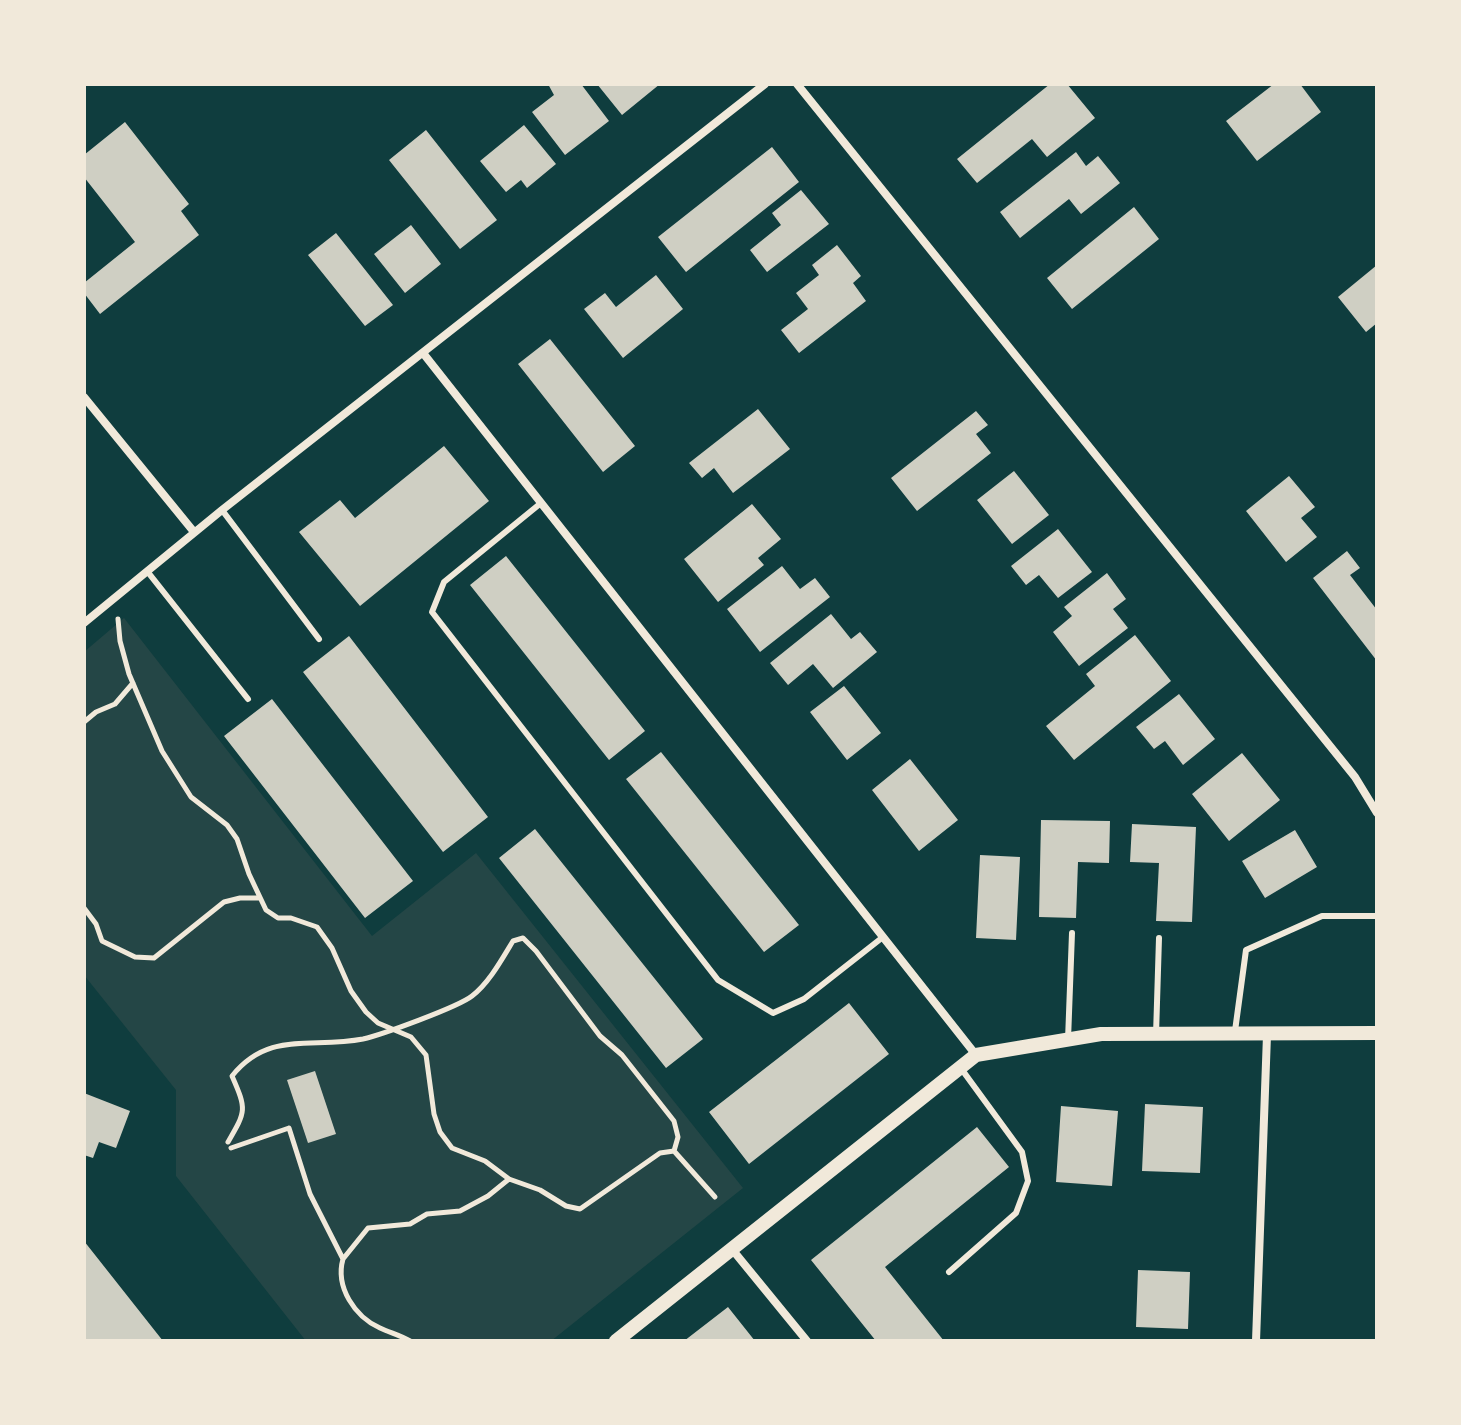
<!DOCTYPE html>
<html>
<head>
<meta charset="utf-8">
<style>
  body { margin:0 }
  #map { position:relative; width:1461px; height:1425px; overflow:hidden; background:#0f3d3e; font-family:"DejaVu Sans",sans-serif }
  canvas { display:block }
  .frame { position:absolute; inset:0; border:86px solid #f1e9da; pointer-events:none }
</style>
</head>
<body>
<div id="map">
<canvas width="1461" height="1425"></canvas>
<div class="frame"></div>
</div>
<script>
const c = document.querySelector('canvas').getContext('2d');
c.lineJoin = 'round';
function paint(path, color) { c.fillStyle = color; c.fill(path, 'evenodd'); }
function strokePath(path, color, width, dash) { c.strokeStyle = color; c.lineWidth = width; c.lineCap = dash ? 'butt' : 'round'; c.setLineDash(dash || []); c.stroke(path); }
paint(new Path2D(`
  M 124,618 L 372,936 L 476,853 L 743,1188 L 551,1341 L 306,1341 L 176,1176 L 176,1090 L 84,975 L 84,652 Z`), '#244646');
paint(new Path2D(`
  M 548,84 L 581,84 L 609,121 L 565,155 L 532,112 L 554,95 Z
  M 597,84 L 660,84 L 622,115 Z
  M 1050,84 L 1067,84 L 1095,118 L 1047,157 L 1032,139 L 977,183 L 957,159 Z
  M 1274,84 L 1300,84 L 1321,112 L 1257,161 L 1226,121 Z
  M 125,122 L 189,204 L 181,211 L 199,235 L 100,314 L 84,293 L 84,283 L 135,242 L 84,177 L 84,155 Z
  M 524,125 L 556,164 L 527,188 L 521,180 L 506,192 L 480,161 Z
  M 426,130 L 497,220 L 460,249 L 389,160 Z
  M 772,147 L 799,182 L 686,272 L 658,237 Z
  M 1076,152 L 1086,166 L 1098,156 L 1120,183 L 1081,214 L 1069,199 L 1020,238 L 1000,212 Z
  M 801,190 L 829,224 L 767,272 L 750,250 L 781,225 L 772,213 Z
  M 1134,207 L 1159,239 L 1072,309 L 1047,278 Z
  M 411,225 L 441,264 L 405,293 L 374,254 Z
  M 336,233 L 393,305 L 365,326 L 308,255 Z
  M 837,245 L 861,276 L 853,283 L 866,301 L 799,353 L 781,330 L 808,309 L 796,293 L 819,275 L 812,265 Z
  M 1377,265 L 1377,323 L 1366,332 L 1338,297 Z
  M 656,275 L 683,309 L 623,358 L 584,309 L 605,293 L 616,307 Z
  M 550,339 L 635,446 L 603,472 L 518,364 Z
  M 758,409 L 790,449 L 733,493 L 714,468 L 702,478 L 689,463 Z
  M 976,411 L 988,425 L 976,434 L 991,453 L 917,511 L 891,478 Z
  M 444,446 L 489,501 L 360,606 L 299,532 L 340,500 L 355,518 Z
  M 1014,471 L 1049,515 L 1012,544 L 977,500 Z
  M 1289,476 L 1315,507 L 1301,518 L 1317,537 L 1286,562 L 1246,511 Z
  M 752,504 L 781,539 L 758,558 L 764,565 L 718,602 L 684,559 Z
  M 1058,529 L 1092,572 L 1058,598 L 1039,575 L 1026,585 L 1011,566 Z
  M 1347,551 L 1360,568 L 1350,575 L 1377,610 L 1377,661 L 1313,578 Z
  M 506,556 L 645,731 L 609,760 L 470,585 Z
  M 782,566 L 800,589 L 815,578 L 830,597 L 760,652 L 727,609 Z
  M 1107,573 L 1126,599 L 1113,609 L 1128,628 L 1079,666 L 1053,632 L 1072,616 L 1064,607 Z
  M 831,614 L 851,639 L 860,632 L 877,652 L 833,688 L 813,664 L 788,685 L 770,663 Z
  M 1135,635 L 1171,681 L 1074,760 L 1046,726 L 1095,686 L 1086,674 Z
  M 349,636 L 488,817 L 443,852 L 303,672 Z
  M 844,686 L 881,733 L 847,760 L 810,712 Z
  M 1179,694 L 1215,739 L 1183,765 L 1165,741 L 1154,749 L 1136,727 Z
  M 272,699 L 413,881 L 365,918 L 224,736 Z
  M 661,752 L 799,925 L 764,952 L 626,779 Z
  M 1242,753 L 1280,800 L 1229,841 L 1192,794 Z
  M 910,759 L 958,820 L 919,851 L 872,790 Z
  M 1041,820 L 1110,821 L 1109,863 L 1078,862 L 1076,918 L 1039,917 Z
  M 1132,824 L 1196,827 L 1192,922 L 1156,921 L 1159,863 L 1130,862 Z
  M 535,829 L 703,1039 L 666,1068 L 499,858 Z
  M 1295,830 L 1317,867 L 1265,898 L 1242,861 Z
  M 980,855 L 1020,857 L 1016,940 L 976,938 Z
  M 849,1003 L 889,1054 L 749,1164 L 709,1112 Z
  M 315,1071 L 336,1134 L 308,1143 L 287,1080 Z
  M 84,1093 L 130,1111 L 116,1148 L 99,1142 L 93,1158 L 84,1155 Z
  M 1145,1104 L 1203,1107 L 1200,1173 L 1142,1171 Z
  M 1061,1106 L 1118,1111 L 1112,1186 L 1056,1182 Z
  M 977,1127 L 1009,1167 L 885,1267 L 944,1341 L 876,1341 L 811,1260 Z
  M 84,1241 L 163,1341 L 84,1341 Z
  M 1138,1270 L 1190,1272 L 1188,1329 L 1136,1327 Z
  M 728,1307 L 755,1341 L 684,1341 Z`), '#cfcfc3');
strokePath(new Path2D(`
  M 118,619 L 120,641 L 129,674 L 162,751 L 191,797 L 227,825 L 237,839 L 249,874 L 266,910 L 278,918 L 291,918 L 317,927 L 332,948 L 351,991 L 366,1012 L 378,1023 L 411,1037 L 426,1055 L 434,1114 L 440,1132 L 452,1148 L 485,1161 L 509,1179
  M 84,722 L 96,712 L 115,704 L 133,683
  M 84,908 L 96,924 L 102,941 L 135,957 L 154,958 L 224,902 L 240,898 L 259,898
  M 228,1142 C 246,1111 247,1110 232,1076 C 269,1030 311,1049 363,1039 C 381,1035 458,1007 472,996 C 489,983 502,959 513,941 L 523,938 L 536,951 L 600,1036 L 622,1055 L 674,1121 L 678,1137 L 674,1151 L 660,1153 L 580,1209 L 566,1206 L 540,1190 L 509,1179 L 488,1196 L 460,1211 L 427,1214 L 410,1224 L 368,1228 L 343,1259 L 310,1194 L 289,1128 L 231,1148
  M 674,1151 L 715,1197
  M 343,1259 C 335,1287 355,1317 380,1328 C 391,1333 400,1335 410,1341`), '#f1e9da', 5);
strokePath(new Path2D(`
  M 541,503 L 444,582 L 432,612 L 718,980 L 773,1013 L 804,999 L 883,937
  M 222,510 L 319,639
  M 147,571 L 248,699
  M 1235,1031 L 1246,950 L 1322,916 L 1377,916
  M 1156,1035 L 1159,938
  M 1068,1040 L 1072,933
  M 949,1272 L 1016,1213 L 1028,1181 L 1022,1152 L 960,1067`), '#f1e9da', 6);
strokePath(new Path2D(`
  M 797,84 L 1355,777 L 1377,813
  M 423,353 L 976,1055
  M 84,397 L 194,532
  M 84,623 L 222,510 L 765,84
  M 731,1248 L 807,1341
  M 1256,1341 L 1267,1035`), '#f1e9da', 8);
strokePath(new Path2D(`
  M 616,1341 L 976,1055 L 1101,1034 L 1377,1033`), '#f1e9da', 14);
</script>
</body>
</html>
